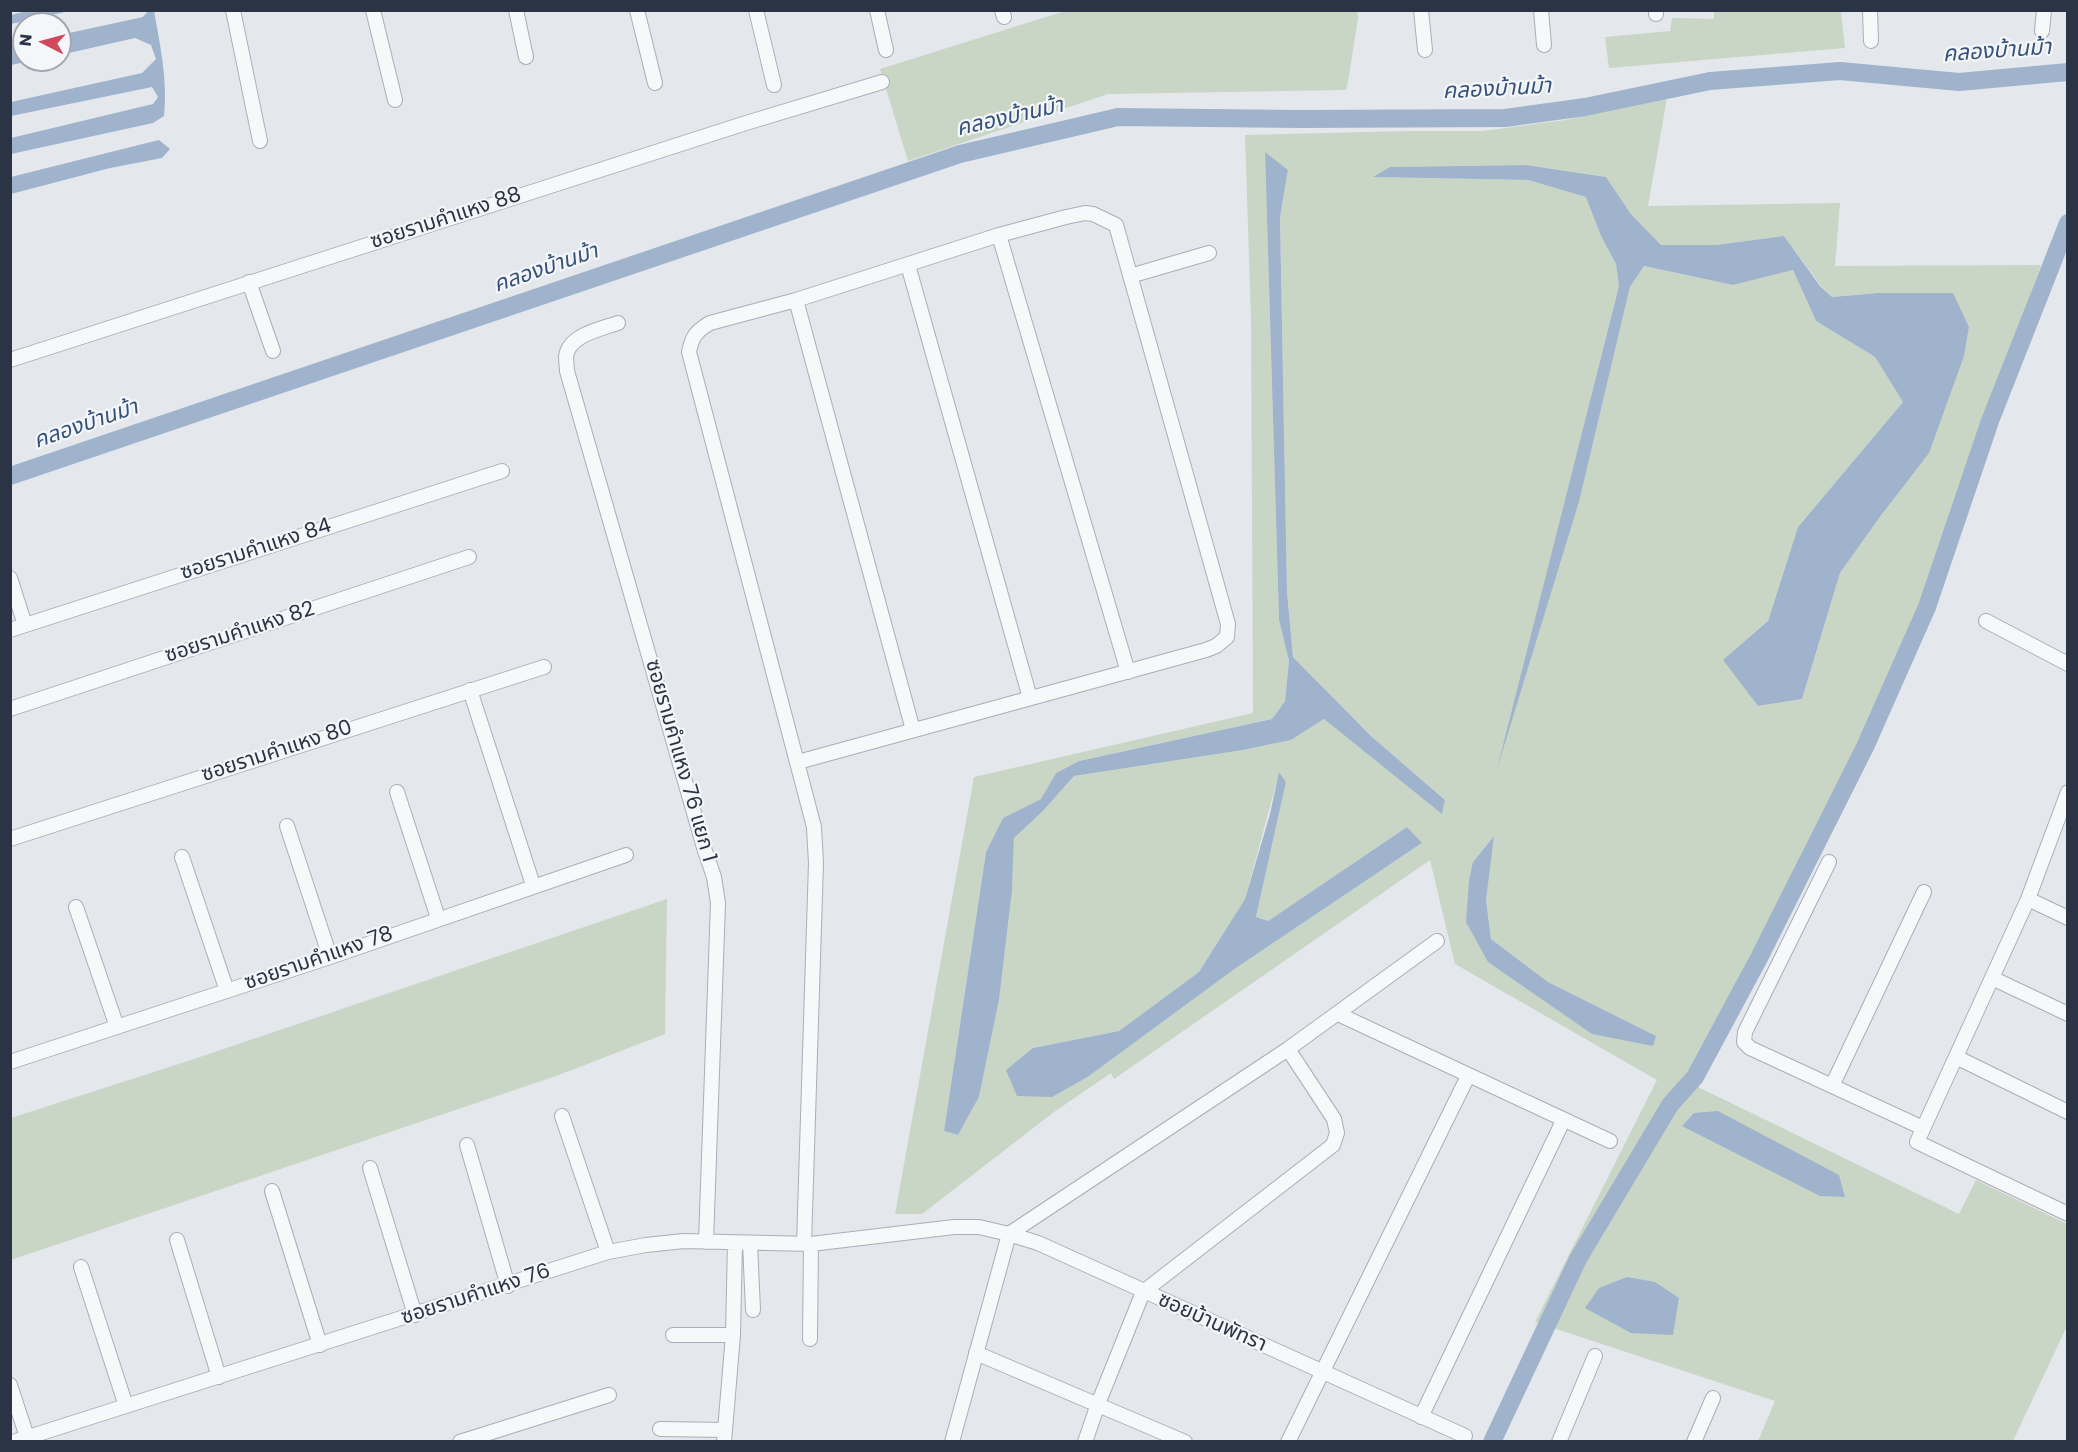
<!DOCTYPE html>
<html>
<head>
<meta charset="utf-8">
<style>
  body { margin:0 }
  #map { position:relative; width:2078px; height:1452px; overflow:hidden; background:#e4e7ec; font-family:Poppins,sans-serif }
  canvas { display:block }
  .frame { position:absolute; inset:0; border:12px solid #2b3445; pointer-events:none }
  .north { position:absolute; left:12px; top:12px; width:60px; height:60px; box-sizing:border-box; background:#f4f6f9; border:2px solid #a4a8b1; border-radius:50%; rotate:276deg; font-size:16px; font-weight:700; line-height:24px; text-align:center; color:#2b3445 }
  .north::after { content:''; display:block; margin:auto; width:21px; height:27px; background:#d1495b; clip-path:polygon(50% 0,100% 100%,50% 72%,0 100%) }
</style>
</head>
<body>
<div id="map">
<canvas width="2078" height="1452"></canvas>
<div class="frame"></div>
<div class="north">N</div>
</div>
<script>
const c = document.querySelector('canvas').getContext('2d');
c.lineJoin = 'round';
function paint(path, color) { c.fillStyle = color; c.fill(path, 'evenodd'); }
function strokePath(path, color, width, dash) { c.strokeStyle = color; c.lineWidth = width; c.lineCap = dash ? 'butt' : 'round'; c.setLineDash(dash || []); c.stroke(path); }
function write(font, color, halo, rows, align = 'center') {
  c.font = font + ' Poppins,"Noto Sans Thai",sans-serif'; c.lineWidth = 4.5; c.setLineDash([]); c.textBaseline = 'middle'; c.strokeStyle = halo; c.fillStyle = color; for (const [text, x, y, turn = 0] of rows) {
    c.save(); c.translate(x, y); c.rotate((+turn || 0) * Math.PI / 180); c.textAlign = isNaN(turn) ? turn : align; if (halo) c.strokeText(text, 0, 0); c.fillText(text, 0, 0); c.restore();
  }
}
paint(new Path2D(`
  M 1065,11 L 1357,11 L 1358,18 L 1348,82 L 1346,90 L 1108,94 L 908,161 L 880,69 Z
  M 1841,11 L 1845,48 L 1609,68 L 1605,37 L 1670,31 L 1672,18 L 1714,19 L 1714,10 Z
  M 1667,98 L 1648,206 L 1840,203 L 1835,266 L 2041,265 L 1945,529 L 1909,634 L 1862,746 L 1687,1077 L 1696,1086 L 1959,1214 L 1976,1180 L 2067,1224 L 2067,1326 L 2013,1441 L 1758,1441 L 1775,1401 L 1535,1322 L 1657,1080 L 1455,964 L 1430,860 L 1114,1079 L 1111,1073 L 1054,1112 L 922,1214 L 895,1214 L 974,777 L 1253,713 L 1251,318 L 1245,135 L 1408,131 L 1483,131 L 1565,120 ZM 1265,153 L 1288,170 L 1280,217 L 1287,592 L 1293,657 L 1371,736 L 1445,800 L 1442,813 L 1324,719 L 1291,740 L 1243,750 L 1074,776 L 1043,811 L 1014,838 L 1012,891 L 999,1000 L 979,1097 L 958,1135 L 944,1131 L 986,852 L 1003,818 L 1042,799 L 1056,773 L 1079,761 L 1272,719 L 1285,701 L 1289,661 L 1279,620 ZM 1526,165 L 1606,177 L 1631,214 L 1661,245 L 1716,245 L 1784,236 L 1821,286 L 1832,297 L 1877,293 L 1952,293 L 1969,327 L 1964,356 L 1882,514 L 1840,573 L 1802,699 L 1758,706 L 1724,660 L 1768,621 L 1798,527 L 1903,402 L 1875,357 L 1816,321 L 1793,270 L 1733,285 L 1644,266 L 1630,287 L 1579,502 L 1502,751 L 1619,286 L 1616,264 L 1601,236 L 1587,197 L 1528,180 L 1374,177 L 1391,167 ZM 1279,773 L 1286,782 L 1256,917 L 1268,921 L 1407,827 L 1421,844 L 1236,968 L 1089,1076 L 1033,1048 L 1119,1031 L 1199,972 L 1245,899 ZM 1493,837 L 1486,900 L 1491,939 L 1548,982 L 1656,1036 L 1488,962 L 1473,862 Z
  M 667,899 L 665,1034 L 556,1076 L 11,1260 L 11,1118 L 191,1060 Z`), '#c9d6c5');
paint(new Path2D(`
  M 31,10 L 70,10 L 70,11 L 11,24 L 11,15 Z
  M 148,11 L 154,11 C 160,45 168,81 164,116 L 153,123 L 11,154 L 11,138 L 153,104 L 158,97 L 152,87 L 11,116 L 11,102 L 142,73 L 156,59 L 151,45 L 135,38 L 60,55 L 60,35 L 143,17 Z
  M 24,43 L 24,60 L 35,60 L 11,65 L 11,46 Z
  M 159,140 L 170,149 L 162,158 L 110,168 L 11,194 L 11,177 Z
  M 1265,152 L 1288,170 L 1280,217 L 1287,592 L 1293,657 L 1371,736 L 1445,800 L 1442,814 L 1324,719 L 1291,740 L 1243,750 L 1074,776 L 1043,811 L 1014,838 L 1012,891 L 999,1000 L 979,1097 L 958,1135 L 944,1131 L 986,852 L 1003,818 L 1041,799 L 1056,773 L 1079,761 L 1272,719 L 1285,701 L 1289,661 L 1279,620 Z
  M 1526,165 L 1606,177 L 1631,214 L 1661,245 L 1716,245 L 1784,236 L 1820,286 L 1832,297 L 1877,293 L 1953,293 L 1969,327 L 1964,356 L 1929,453 L 1882,514 L 1840,573 L 1802,699 L 1758,706 L 1723,660 L 1768,621 L 1798,527 L 1903,402 L 1875,357 L 1816,321 L 1793,270 L 1733,285 L 1644,266 L 1630,287 L 1579,502 L 1497,769 L 1619,286 L 1616,264 L 1601,236 L 1586,197 L 1528,180 L 1373,177 L 1390,167 Z
  M 1279,772 L 1286,782 L 1256,917 L 1268,921 L 1407,827 L 1422,843 L 1236,968 L 1089,1076 L 1052,1097 L 1017,1096 L 1006,1070 L 1033,1048 L 1119,1031 L 1199,972 L 1245,899 L 1270,814 Z
  M 1494,836 L 1486,900 L 1491,939 L 1548,982 L 1656,1036 L 1653,1046 L 1592,1034 L 1488,962 L 1466,922 L 1469,881 L 1473,862 Z
  M 1718,1111 L 1839,1175 L 1845,1197 L 1820,1196 L 1682,1126 L 1694,1113 Z
  M 1627,1277 L 1655,1282 L 1679,1298 L 1673,1335 L 1631,1333 L 1585,1308 L 1599,1288 Z`), '#9fb4cc');
strokePath(new Path2D(`
  M 10,476 L 960,154 L 1118,117 L 1300,119 L 1505,118 L 1585,107 L 1710,81 L 1840,71 L 1959,82 L 2068,72
  M 1492,1442 L 1578,1259 L 1670,1105 L 1695,1077 L 1759,958 L 1865,747 L 1927,607 L 1990,421 L 2068,223`), '#9fb4cc', 18);
const minor = new Path2D(`
  M 233,10 L 260,141
  M 373,10 L 395,100
  M 516,10 L 526,57
  M 637,10 L 655,83
  M 756,10 L 774,85
  M 877,10 L 886,50
  M 1002,10 L 1004,17
  M 1421,10 L 1425,50
  M 1541,10 L 1544,45
  M 1656,10 L 1656,14
  M 1870,10 L 1871,41
  M 2042,31 L 2044,10
  M 999,235 L 1128,672
  M 908,265 L 1030,698
  M 1130,276 L 1209,253
  M 249,282 L 273,351
  M 796,300 L 913,730
  M 618,323 C 601,329 568,335 566,357 C 566,361 567,367 567,371 L 705,851 L 714,877 L 718,903 L 706,1242
  M 10,360 L 746,123 L 882,82
  M 10,578 L 25,625
  M 1986,621 L 2068,664
  M 10,630 L 502,471
  M 470,690 L 533,885
  M 10,709 L 469,557
  M 798,762 L 1206,650 L 1216,646 L 1227,637 L 1228,624 L 1116,225 L 1093,214 L 1085,213 L 1066,217 L 999,235 L 796,300 L 710,323 C 696,331 692,337 689,352 L 814,827 L 816,863 L 804,1244
  M 397,792 L 438,918
  M 2068,792 L 2028,899 L 1917,1142 L 2068,1214
  M 287,826 L 330,957
  M 10,839 L 544,667
  M 182,857 L 227,991
  M 1829,862 L 1745,1032 L 1744,1042 L 1750,1048 L 1923,1128
  M 2028,899 L 2068,918
  M 76,907 L 117,1027
  M 1992,978 L 2068,1014
  M 1338,1014 L 1610,1141
  M 1956,1057 L 2068,1112
  M 10,1062 L 330,957 L 626,855
  M 1832,1086 L 1924,892
  M 562,1116 L 608,1252
  M 467,1145 L 508,1286
  M 370,1168 L 415,1315
  M 272,1191 L 320,1345
  M 177,1240 L 219,1377
  M 750,1243 L 753,1310
  M 81,1267 L 126,1406
  M 673,1335 L 733,1335
  M 810,1339 L 811,1244
  M 976,1353 L 1185,1442
  M 10,1385 L 27,1437
  M 1421,1417 L 1563,1121
  M 660,1429 L 725,1430
  M 13,1442 L 608,1252 L 646,1245 L 684,1241 L 811,1244 L 954,1227 L 979,1227 L 1009,1234 L 1038,1243 L 1465,1436
  M 460,1442 L 609,1395
  M 724,1442 L 733,1335 L 735,1243
  M 952,1442 L 1009,1234 L 1288,1049 L 1437,941
  M 1085,1442 L 1098,1404 L 1143,1292 L 1333,1145 L 1337,1133 L 1334,1119 L 1288,1049
  M 1288,1442 L 1468,1076
  M 1559,1442 L 1595,1356
  M 1694,1442 L 1713,1398`);
strokePath(minor, '#a9aeb7', 16);
strokePath(minor, '#f7f8fa', 14);
write('21px', '#2b3445', '#f4f6f9', [
  ["ซอยรามคำแหง 88",446,219,-18],
  ["ซอยรามคำแหง 84",256,550,-18],
  ["ซอยรามคำแหง 82",240,633,-18],
  ["ซอยรามคำแหง 80",277,752,-18],
  ["ซอยรามคำแหง 76 แยก 1",680,761,74],
  ["ซอยรามคำแหง 78",319,959,-19],
  ["ซอยรามคำแหง 76",476,1295,-18],
  ["ซอยบ้านพัทรา",1212,1323,24]
]);
write('italic 22px', '#34527a', '#f4f6f9', [
  ["คลองบ้านม้า",1997,52,-4],
  ["คลองบ้านม้า",1497,90,-3],
  ["คลองบ้านม้า",1010,118,-13],
  ["คลองบ้านม้า",546,269,-19],
  ["คลองบ้านม้า",86,425,-19]
]);
</script>
</body>
</html>
